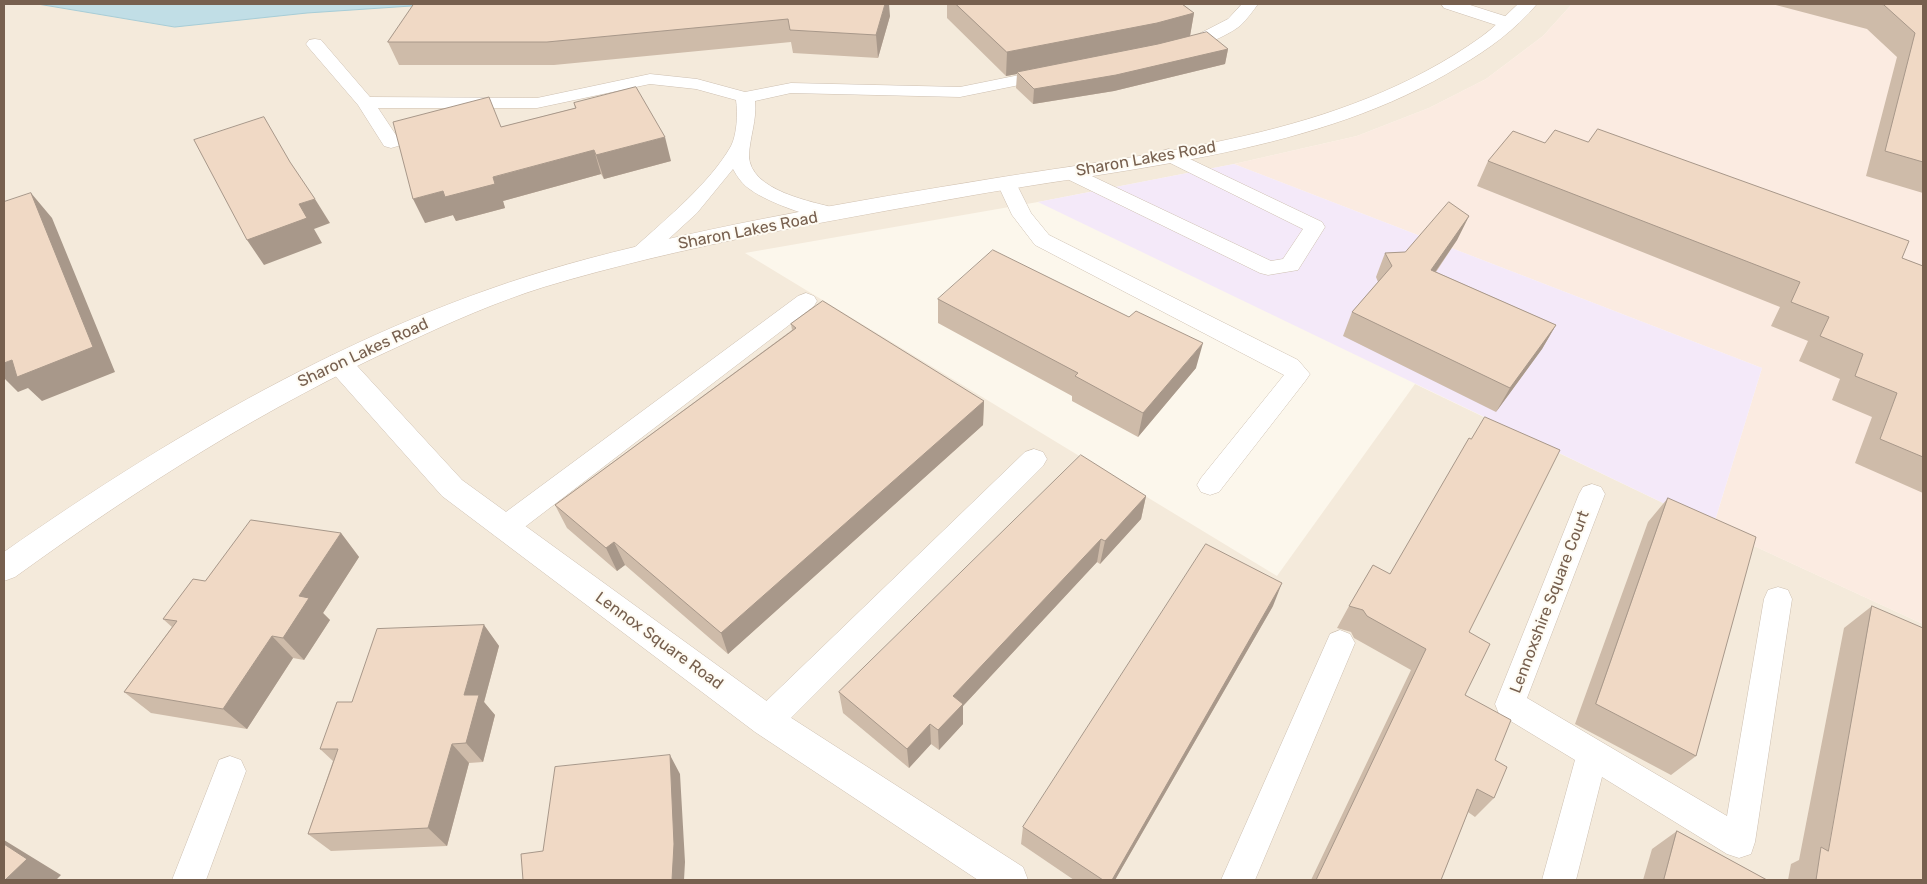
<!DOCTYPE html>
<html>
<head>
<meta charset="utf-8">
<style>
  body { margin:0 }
  #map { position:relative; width:1927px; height:884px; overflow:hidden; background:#fcf7ec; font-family:Rubik,sans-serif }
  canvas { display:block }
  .frame { position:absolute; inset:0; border:5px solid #77604f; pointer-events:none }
</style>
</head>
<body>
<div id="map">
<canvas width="1927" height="884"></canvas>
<div class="frame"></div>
</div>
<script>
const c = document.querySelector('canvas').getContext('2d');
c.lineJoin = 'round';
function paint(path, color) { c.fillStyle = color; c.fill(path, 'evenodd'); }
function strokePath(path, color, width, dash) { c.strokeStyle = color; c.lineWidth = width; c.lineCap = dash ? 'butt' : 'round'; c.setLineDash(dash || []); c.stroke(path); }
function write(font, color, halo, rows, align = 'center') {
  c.font = font + ' Rubik,sans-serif'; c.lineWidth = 4; c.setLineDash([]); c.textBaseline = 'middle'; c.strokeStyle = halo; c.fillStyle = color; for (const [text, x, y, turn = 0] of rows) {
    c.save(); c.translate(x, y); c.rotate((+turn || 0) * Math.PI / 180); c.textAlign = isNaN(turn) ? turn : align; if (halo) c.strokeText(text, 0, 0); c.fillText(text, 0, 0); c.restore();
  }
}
paint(new Path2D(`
  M 4,4 L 1572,4 L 1543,36 L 1486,79 L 1429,108 L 1357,136 L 1234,164 L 1038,202 L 745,253 L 1277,576 L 1415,384 L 1713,527 L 1923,624 L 1923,880 L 4,880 Z`), '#f4eadb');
paint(new Path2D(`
  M 1572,4 L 1923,4 L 1923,624 L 1713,527 L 1762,368 L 1234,164 L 1357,136 L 1429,108 L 1486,79 L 1543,36 Z`), '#fbebe1');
paint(new Path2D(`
  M 1234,164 L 1762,368 L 1713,527 L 1038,202 Z`), '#f4e9f9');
const water = new Path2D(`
  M 38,4 L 441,4 L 307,13 L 175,27 Z`);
paint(water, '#c1dee6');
strokePath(water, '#a7cdd7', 1);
const lane = new Path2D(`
  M 1242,4 L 1258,4 C 1253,11 1247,19 1241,25 C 1230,35 1187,54 1173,51 L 1170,47 L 1173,43 L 1191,38 L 1228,19 Z
  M 315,39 L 321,40 L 370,97 L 537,98 L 650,74 L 697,79 L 745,92 L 791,83 L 960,87 L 1049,69 L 1055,70 L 1058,74 L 1055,78 L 1049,79 L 960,97 L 791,93 L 755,101 C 757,120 750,136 749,155 C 749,191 813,202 840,209 L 843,214 L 840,219 C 822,223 767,202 751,190 C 743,185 738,178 733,169 L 697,213 L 649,257 L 642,259 L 635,257 L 631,252 L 635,247 C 666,219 710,183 731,146 C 737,134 738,114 736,100 L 696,89 L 650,84 L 537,108 L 378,108 L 396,135 L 430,125 L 437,127 L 439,131 L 437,135 L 391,148 L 384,146 L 358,105 L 309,48 L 306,44 L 309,40 Z
  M 1169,149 L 1322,222 L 1325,227 L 1298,270 L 1268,275 L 1260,273 L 1063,177 L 1060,173 L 1063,169 L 1070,167 L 1077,169 L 1271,261 L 1283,259 L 1303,229 L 1162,159 L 1159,155 L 1162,151 Z
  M 1007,177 L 1014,179 L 1031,213 L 1049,235 L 1298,360 L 1310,374 L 1306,380 L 1219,492 L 1210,495 L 1201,492 L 1197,485 L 1201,478 L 1284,375 L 1035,245 L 1012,215 L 997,183 L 1000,179 Z
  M 806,293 L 814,296 L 817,301 L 814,306 L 513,536 L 504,539 L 495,536 L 491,528 L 495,520 L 798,296 Z
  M 1034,449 L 1043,452 L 1047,459 L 1043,466 L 778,731 L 767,735 L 756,731 L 752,721 L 756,711 L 1025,452 Z
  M 1592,484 L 1601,487 L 1605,494 L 1527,698 L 1727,816 L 1764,599 L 1768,590 L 1778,587 L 1788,590 L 1792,599 L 1755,842 L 1751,854 L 1739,858 L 1727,854 L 1602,777 L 1576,880 L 1542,880 L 1575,760 L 1499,714 L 1495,704 L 1579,494 L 1583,487 Z
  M 1340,630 L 1350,634 L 1355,643 L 1255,880 L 1221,880 L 1330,634 Z
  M 230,756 L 241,760 L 246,771 L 206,880 L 172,880 L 219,760 Z`);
const street = new Path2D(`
  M 1441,4 L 1467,4 L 1514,19 L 1517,23 L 1514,27 L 1508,28 L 1502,27 L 1444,8 Z
  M 339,354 L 348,356 L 462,480 L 779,710 L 1023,867 L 1028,880 L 978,880 L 755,732 L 442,496 L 330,370 L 326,363 L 330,356 Z`);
const secondary = new Path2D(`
  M 1518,4 L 1537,4 C 1515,30 1489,49 1460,66 C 1320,153 1133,167 974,195 C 830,221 684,245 544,287 C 496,302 451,322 406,343 C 266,406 138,488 15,577 L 4,581 L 4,552 C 183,427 376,315 587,259 C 719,224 855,201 990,179 C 1156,152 1340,138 1481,37 C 1495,27 1506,15 1518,4 Z`);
strokePath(lane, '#cec0b1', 1);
strokePath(street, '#cec0b1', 1);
strokePath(secondary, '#d1c1b0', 1);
paint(lane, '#fff');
paint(street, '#fff');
paint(secondary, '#fff');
paint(new Path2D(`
  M 414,4 L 890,16 L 878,58 L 793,53 L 791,42 L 554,65 L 399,65 L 388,42 Z
  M 947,4 L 1182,4 L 1194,13 L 1190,36 L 1228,49 L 1225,64 L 1114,91 L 1033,104 L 1016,88 L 1017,74 L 1006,76 L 947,18 Z
  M 1772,4 L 1923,4 L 1923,193 L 1866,176 L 1897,57 L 1867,29 Z
  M 574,103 L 671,161 L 604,179 L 601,174 L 503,201 L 505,208 L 456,221 L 453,215 L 425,223 L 501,127 L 575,108 Z
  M 1545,143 L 1902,258 L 1923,266 L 1923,493 L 1855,463 L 1872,417 L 1832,400 L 1840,379 L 1799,361 L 1808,341 L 1771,326 L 1780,307 L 1477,186 L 1488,161 Z
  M 1469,216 L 1457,240 L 1436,272 L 1556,325 L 1542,349 L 1496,412 L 1343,336 L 1352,312 L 1378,282 L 1376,277 L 1385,253 L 1405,252 Z
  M 938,299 L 1196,368 L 1138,437 L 1072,401 L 1072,396 L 938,323 Z
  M 791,324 L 984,401 L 983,425 L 728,654 L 625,565 L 617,571 L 567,528 L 555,505 L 792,330 Z
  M 1146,496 L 1141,519 L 1100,564 L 1097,562 L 963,706 L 963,724 L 939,750 L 931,744 L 909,768 L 843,713 L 839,692 Z
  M 1668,498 L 1696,756 L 1671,775 L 1575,724 L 1648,522 Z
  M 341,533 L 359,557 L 323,613 L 330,620 L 304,660 L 293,658 L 247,729 L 151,713 L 124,692 L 172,627 L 163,619 L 205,581 Z
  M 1273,606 L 1115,880 L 1074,880 L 1021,844 L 1023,827 Z
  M 1349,606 L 1469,632 L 1465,695 L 1495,760 L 1494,798 L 1475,817 L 1468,812 L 1441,880 L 1311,880 L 1411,670 L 1354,638 L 1351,632 L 1337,628 Z
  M 1872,606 L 1923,880 L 1788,880 L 1791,864 L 1799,860 L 1844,628 Z
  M 484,625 L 499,646 L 484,702 L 495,715 L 483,762 L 469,763 L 447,846 L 331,851 L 308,834 L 333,761 L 320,749 Z
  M 1677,831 L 1767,880 L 1643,880 L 1652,849 Z`), '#cebba9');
paint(new Path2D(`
  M 885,4 L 889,4 L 890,16 L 878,58 L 876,35 Z
  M 1194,13 L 1190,36 L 1154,46 L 1017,72 L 1017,74 L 1006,76 L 1007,52 Z
  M 1228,49 L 1225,64 L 1114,91 L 1033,104 L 1034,89 Z
  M 665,137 L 671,161 L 604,179 L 596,155 Z
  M 594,150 L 601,174 L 503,201 L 505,208 L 456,221 L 453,215 L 425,223 L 413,199 Z
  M 31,193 L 52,218 L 115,372 L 42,401 L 28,388 L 18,392 L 4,378 L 4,363 L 12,360 Z
  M 315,199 L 330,223 L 314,229 L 322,243 L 264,265 L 247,240 L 299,204 Z
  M 1469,216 L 1457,240 L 1420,294 L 1431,270 Z
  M 1556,325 L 1542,349 L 1496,412 L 1510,388 Z
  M 1203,343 L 1196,368 L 1138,437 L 1143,413 Z
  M 984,401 L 983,425 L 728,654 L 721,633 Z
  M 1146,496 L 1141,519 L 1100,564 L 1105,541 Z
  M 341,533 L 359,557 L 323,613 L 330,620 L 304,660 L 283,638 L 299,596 Z
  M 1101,539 L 1097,562 L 963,706 L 963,724 L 939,750 L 938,730 L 953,696 Z
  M 614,542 L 625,565 L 617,571 L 606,548 Z
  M 1282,583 L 1273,606 L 1115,880 L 1112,880 Z
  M 484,625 L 499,646 L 484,702 L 495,715 L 483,762 L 466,743 L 464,695 Z
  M 272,636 L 293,658 L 247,729 L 223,709 Z
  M 930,724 L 931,744 L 909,768 L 907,749 Z
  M 452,744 L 469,763 L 447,846 L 428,828 Z
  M 670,755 L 680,774 L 685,862 L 684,880 L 672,880 Z
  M 4,840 L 61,875 L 56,880 L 5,880 Z`), '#a8988a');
const building = new Path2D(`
  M 414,4 L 885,4 L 876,35 L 790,30 L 788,19 L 547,42 L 388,42 Z
  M 956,4 L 1182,4 L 1194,13 L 1157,23 L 1007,52 Z
  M 1878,4 L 1923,4 L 1923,162 L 1885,151 L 1915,33 L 1884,5 Z
  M 1207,32 L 1228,49 L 1116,75 L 1034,89 L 1017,72 L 1158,44 Z
  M 636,87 L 665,137 L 596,155 L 594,150 L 493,177 L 495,184 L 445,197 L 443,191 L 413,199 L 393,122 L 489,97 L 501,127 L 576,108 L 574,103 Z
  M 264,117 L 290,162 L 315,199 L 299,204 L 307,218 L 247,240 L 194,140 Z
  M 1598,129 L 1909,241 L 1902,258 L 1923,266 L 1923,457 L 1880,439 L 1897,393 L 1855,376 L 1863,354 L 1820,336 L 1829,317 L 1791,302 L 1800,282 L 1488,161 L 1513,131 L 1545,143 L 1555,130 L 1588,142 Z
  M 31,193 L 93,347 L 17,377 L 12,360 L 4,363 L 4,202 Z
  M 1449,202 L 1469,216 L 1431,270 L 1556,325 L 1510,388 L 1352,312 L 1392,266 L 1385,253 L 1405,252 Z
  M 993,250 L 1129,317 L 1136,311 L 1203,343 L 1143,413 L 1075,376 L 1078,373 L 938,299 Z
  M 823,301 L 984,401 L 721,633 L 614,542 L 606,548 L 555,505 L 796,328 L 791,324 Z
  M 1485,417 L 1560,450 L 1469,632 L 1490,644 L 1465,695 L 1511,720 L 1495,760 L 1507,767 L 1494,798 L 1477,789 L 1441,880 L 1316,880 L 1426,649 L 1367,616 L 1363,610 L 1349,606 L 1373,565 L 1390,574 L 1469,438 L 1471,439 Z
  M 1081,455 L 1146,496 L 1105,541 L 1101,539 L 953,696 L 963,704 L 938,730 L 930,724 L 907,749 L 839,692 Z
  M 1668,498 L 1756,537 L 1696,756 L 1596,704 Z
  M 251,520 L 341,533 L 299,596 L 309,598 L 283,638 L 272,636 L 223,709 L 124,692 L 177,621 L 163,619 L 193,579 L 205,581 Z
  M 1206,544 L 1282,583 L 1112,880 L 1103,880 L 1023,827 Z
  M 1872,606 L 1923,628 L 1923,880 L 1816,880 L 1821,847 L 1828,851 Z
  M 484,625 L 464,695 L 479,695 L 466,743 L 452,744 L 428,828 L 308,834 L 338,749 L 320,749 L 337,702 L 352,702 L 377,629 Z
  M 670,755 L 674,844 L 672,880 L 523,880 L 521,854 L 543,851 L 555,767 Z
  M 1677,831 L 1767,880 L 1664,880 Z
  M 4,844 L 27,859 L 5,880 L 4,880 Z`);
paint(building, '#f0d9c5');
strokePath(building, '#a8988a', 1);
write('16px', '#77604f', '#fefbf3', [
  ["Sharon Lakes Road",1146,159,-10],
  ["Sharon Lakes Road",748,231,-11],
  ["Sharon Lakes Road",363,353,-25],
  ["Lennoxshire Square Court",1550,602,-69],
  ["Lennox Square Road",659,641,36]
]);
</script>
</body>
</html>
